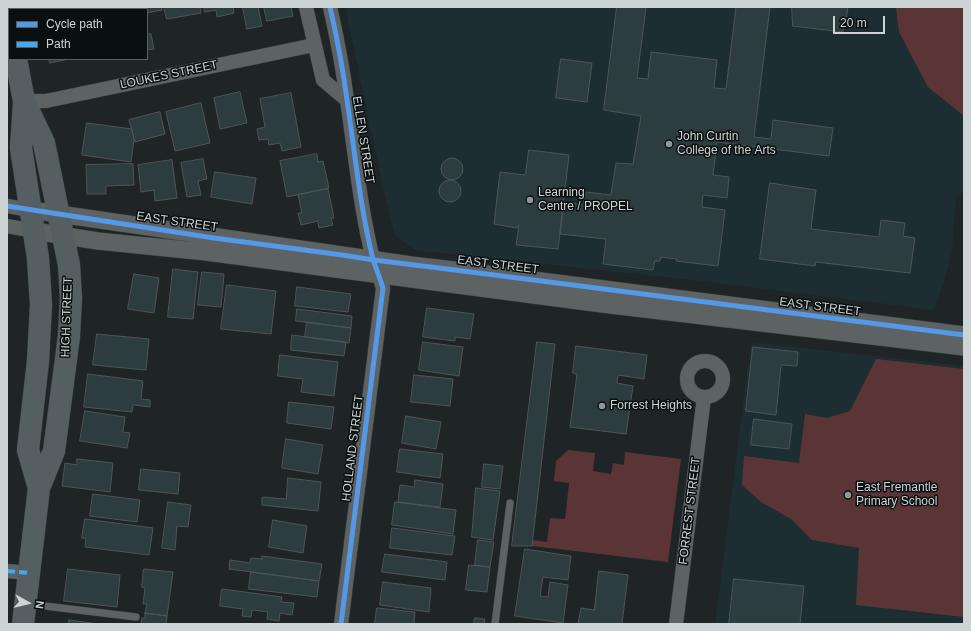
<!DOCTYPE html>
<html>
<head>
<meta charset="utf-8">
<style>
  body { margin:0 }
  #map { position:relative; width:971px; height:631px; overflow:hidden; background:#1f2526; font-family:Helvetica,sans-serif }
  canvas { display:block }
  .frame { position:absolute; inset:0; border:8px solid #cdd4d5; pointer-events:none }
  .legend { position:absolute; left:8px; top:8px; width:140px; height:52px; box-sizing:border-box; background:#0a0f10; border:1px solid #585e5f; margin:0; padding:5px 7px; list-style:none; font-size:12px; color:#cdd4d5 }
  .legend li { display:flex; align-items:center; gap:8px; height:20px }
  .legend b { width:20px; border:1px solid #585e5f }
  .north { position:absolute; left:8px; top:583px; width:40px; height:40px; -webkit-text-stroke:3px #0a0f10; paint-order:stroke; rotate:98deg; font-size:11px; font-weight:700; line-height:16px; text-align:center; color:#cdd4d5 }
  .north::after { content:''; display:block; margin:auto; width:14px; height:18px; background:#cdd4d5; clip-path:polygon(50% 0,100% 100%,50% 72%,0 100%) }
  .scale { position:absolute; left:833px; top:16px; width:52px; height:18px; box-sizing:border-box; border:2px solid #cdd4d5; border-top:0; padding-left:5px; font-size:12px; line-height:14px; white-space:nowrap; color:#cdd4d5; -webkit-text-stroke:3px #0a0f10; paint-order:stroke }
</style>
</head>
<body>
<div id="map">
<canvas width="971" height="631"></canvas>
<div class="frame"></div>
<ul class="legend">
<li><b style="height:5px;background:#5399e6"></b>Cycle path</li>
<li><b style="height:5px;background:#3fa9f5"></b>Path</li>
</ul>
<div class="north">N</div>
<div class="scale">20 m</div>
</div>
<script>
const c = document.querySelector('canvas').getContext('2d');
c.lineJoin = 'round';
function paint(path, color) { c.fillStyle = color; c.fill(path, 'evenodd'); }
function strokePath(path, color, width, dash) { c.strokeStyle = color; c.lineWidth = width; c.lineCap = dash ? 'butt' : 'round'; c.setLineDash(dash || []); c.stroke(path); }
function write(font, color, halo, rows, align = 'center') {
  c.font = font + ' Helvetica,sans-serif'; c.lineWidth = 3; c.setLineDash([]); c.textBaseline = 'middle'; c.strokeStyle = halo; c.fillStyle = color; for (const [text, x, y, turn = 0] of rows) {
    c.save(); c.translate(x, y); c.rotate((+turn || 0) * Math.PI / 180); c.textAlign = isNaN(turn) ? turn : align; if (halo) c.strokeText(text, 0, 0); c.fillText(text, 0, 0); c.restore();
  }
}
paint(new Path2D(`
  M 345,7 L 964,7 L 964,191 L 956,197 L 952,251 L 944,282 L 934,310 L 693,280 L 414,250 L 395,235 L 385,196 Z
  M 751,342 L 964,366 L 964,624 L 715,624 Z`), '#1c2e31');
paint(new Path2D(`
  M 896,7 L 964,7 L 964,116 L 928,87 L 899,32 Z
  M 876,359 L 964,369 L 964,617 L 856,605 L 859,548 L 812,540 L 791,519 L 761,502 L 742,485 L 744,456 L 799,463 L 805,414 L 827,418 L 850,411 Z
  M 568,450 L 595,453 L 593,471 L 611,474 L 613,463 L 624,465 L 625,452 L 681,459 L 668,562 L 532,546 L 532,540 L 547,542 L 550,518 L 565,519 L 569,483 L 554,481 L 556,461 Z`), '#5b3535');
const building = new Path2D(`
  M 52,7 L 69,7 L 69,9 L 41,9 Z
  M 91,7 L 133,7 L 125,9 L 92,9 Z
  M 136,7 L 161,7 L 162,10 L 147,13 L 147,9 L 136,9 Z
  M 164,7 L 200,7 L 201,13 L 167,19 Z
  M 204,7 L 233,7 L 234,13 L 217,17 L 216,10 L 205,12 Z
  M 243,7 L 258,7 L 262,26 L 247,29 Z
  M 264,7 L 291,7 L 293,16 L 267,21 Z
  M 617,7 L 646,7 L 637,78 L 648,79 L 651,52 L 717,60 L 714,88 L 726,89 L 736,7 L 770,7 L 754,137 L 771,139 L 773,120 L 833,128 L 829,156 L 717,142 L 713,175 L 729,177 L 727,198 L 703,195 L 702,207 L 725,210 L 718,266 L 676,261 L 677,259 L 661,257 L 660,261 L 655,261 L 653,270 L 603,264 L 606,239 L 560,234 L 564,202 L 583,205 L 586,192 L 611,195 L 616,163 L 633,164 L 641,116 L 604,110 Z
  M 792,7 L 848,7 L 846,20 L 844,20 L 843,32 L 793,26 Z
  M 151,34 L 154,49 L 147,50 L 147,35 Z
  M 49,59 L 69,59 L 50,63 Z
  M 561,59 L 592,63 L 587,102 L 556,98 Z
  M 240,92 L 247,123 L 220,129 L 214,98 Z
  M 291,93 L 301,147 L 282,151 L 280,143 L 269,145 L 268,139 L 259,140 L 257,129 L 265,127 L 260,99 Z
  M 201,103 L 210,143 L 175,151 L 166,112 Z
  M 160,112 L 165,134 L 135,142 L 129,120 Z
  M 87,123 L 132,129 L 134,140 L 131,162 L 82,155 Z
  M 529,150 L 569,155 L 558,249 L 516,245 L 519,226 L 517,226 L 517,228 L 494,224 L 500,172 L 525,175 Z
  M 317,154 L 318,162 L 323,161 L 329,188 L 287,197 L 280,161 Z
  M441 169a11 11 0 1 1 22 0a11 11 0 1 1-22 0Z
  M 203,159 L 207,179 L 198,181 L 201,195 L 187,197 L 181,163 Z
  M 172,160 L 177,198 L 155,201 L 154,190 L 141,192 L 138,165 Z
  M 133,164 L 134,185 L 106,186 L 106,194 L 87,194 L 86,165 Z
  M 215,172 L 256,178 L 252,204 L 211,197 Z
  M439 191a11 11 0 1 1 22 0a11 11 0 1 1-22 0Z
  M 770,183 L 816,190 L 811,229 L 879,237 L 881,220 L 905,223 L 903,236 L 915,238 L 910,273 L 816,262 L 815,266 L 760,259 Z
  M 328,189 L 334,218 L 331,218 L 333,225 L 319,228 L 318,221 L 301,225 L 298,213 L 302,213 L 298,195 Z
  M 173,269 L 198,272 L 193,319 L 168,317 Z
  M 202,272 L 224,274 L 221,307 L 198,305 Z
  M 134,274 L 159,278 L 154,313 L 128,309 Z
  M 227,285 L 276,291 L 271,334 L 221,329 Z
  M 297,287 L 351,294 L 348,312 L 295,306 Z
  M 427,308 L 474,314 L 470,339 L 455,337 L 455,341 L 423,337 Z
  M 297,309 L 352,316 L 351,328 L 296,321 Z
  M 307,322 L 351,328 L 349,343 L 305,337 Z
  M 97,334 L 149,339 L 146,370 L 93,365 Z
  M 292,335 L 346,342 L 344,356 L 291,350 Z
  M 423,342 L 463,347 L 459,376 L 419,370 Z
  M 537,342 L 555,344 L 532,546 L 512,546 Z
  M 576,346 L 647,355 L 644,379 L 618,375 L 617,383 L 633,386 L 626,434 L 570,427 L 577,374 L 573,373 Z
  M 753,347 L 798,352 L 797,366 L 781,365 L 776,415 L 746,411 Z
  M 280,355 L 338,362 L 334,396 L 301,392 L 303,379 L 278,376 Z
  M 88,374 L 143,381 L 141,399 L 150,400 L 150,407 L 133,405 L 132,412 L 84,407 Z
  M 414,375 L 453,379 L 450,406 L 411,402 Z
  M 289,402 L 334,407 L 331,429 L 287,423 Z
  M 85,411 L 125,417 L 123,432 L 130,433 L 127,448 L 80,441 Z
  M 406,416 L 441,422 L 436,449 L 402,443 Z
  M 754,419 L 792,424 L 789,449 L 751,445 Z
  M 286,439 L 323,445 L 318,474 L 282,468 Z
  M 400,449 L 443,454 L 440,478 L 397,472 Z
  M 77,459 L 113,463 L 110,492 L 62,486 L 65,463 L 77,465 Z
  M 484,464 L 503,466 L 500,489 L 482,487 Z
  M 141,469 L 180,473 L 178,494 L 139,490 Z
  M 288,478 L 321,482 L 318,511 L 262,505 L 262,497 L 286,499 Z
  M 415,480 L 443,484 L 440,507 L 398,502 L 400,485 L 414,487 Z
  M 476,488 L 500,491 L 493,540 L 472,537 Z
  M 93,494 L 140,500 L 137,522 L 90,516 Z
  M 168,502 L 191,505 L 188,527 L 177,526 L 175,550 L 162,548 Z
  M 395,502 L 456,510 L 453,534 L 392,525 Z
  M 85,519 L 153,528 L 149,555 L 85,547 L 86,538 L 82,538 Z
  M 273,520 L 307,526 L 303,553 L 269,547 Z
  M 392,528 L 455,536 L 452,555 L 390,548 Z
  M 478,540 L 494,542 L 490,567 L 475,565 Z
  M 525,549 L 571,556 L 568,580 L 543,577 L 540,596 L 548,597 L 550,582 L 568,585 L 563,623 L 515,616 Z
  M 385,554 L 447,562 L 445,580 L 382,572 Z
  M 262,556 L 322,564 L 319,581 L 229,569 L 230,560 L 250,563 L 251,558 L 262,559 Z
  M 469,565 L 490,567 L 487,592 L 466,590 Z
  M 68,569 L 120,575 L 117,607 L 64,601 Z
  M 144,569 L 173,572 L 167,616 L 145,613 L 147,604 L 143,604 L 145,588 L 142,587 Z
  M 599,571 L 628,575 L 622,624 L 578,624 L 581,608 L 594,610 Z
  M 251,572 L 319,581 L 317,597 L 249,589 Z
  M 734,579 L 804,586 L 800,624 L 729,624 Z
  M 383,582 L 431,588 L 429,612 L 380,605 Z
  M 222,589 L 282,597 L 281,602 L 294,603 L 292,615 L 280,613 L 279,621 L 267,619 L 268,612 L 252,610 L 251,617 L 242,616 L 243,609 L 220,606 Z
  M 377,608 L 415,612 L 414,624 L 375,624 Z
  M 145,613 L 167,616 L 166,624 L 141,624 L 142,618 L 145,618 Z
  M 475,618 L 485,619 L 484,624 L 474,624 Z
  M 69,620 L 98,624 L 69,624 Z`);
paint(building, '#2d3d3f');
strokePath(building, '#4f5455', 1);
const service = new Path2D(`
  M 28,604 L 136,617
  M 495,624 L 510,503`);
const minor = new Path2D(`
  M 306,7 L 323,80 L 348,101
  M 330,7 C 337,38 343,69 347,100 C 355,153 360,207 373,259 C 376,269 380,278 383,288 L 341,624
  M 24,101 L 46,101 L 314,45
  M 7,206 L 31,210
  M 7,226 L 34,231
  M687 379a18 18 0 1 1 36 0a18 18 0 1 1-36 0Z
  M 7,571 L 29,573
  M 676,624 L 704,397`);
const tertiary = new Path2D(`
  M 31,210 L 411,265 L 463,271 L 964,335
  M 34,231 L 98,241 L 206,252 L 602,304 L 964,347`);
const primary = new Path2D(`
  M 7,10 L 9,21
  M 16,59 L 24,101 L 44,143 L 69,265 L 71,298 L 69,336 L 54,451 L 39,488 L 23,624
  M 24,103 L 21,148 L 38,258 L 41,305 L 38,361 L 28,450 L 39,488`);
strokePath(service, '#3c4142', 8);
strokePath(minor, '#3c4142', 15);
strokePath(tertiary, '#3c4142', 18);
strokePath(primary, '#3c4142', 23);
strokePath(service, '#5d6263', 7);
strokePath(minor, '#5d6263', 14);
strokePath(tertiary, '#5d6263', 17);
strokePath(primary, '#555f61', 22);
strokePath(new Path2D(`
  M 7,571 L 29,573`), '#3fa9f5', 4, [8, 4]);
strokePath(new Path2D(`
  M 330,7 C 337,38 343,69 347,100 C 355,153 360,207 373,259 C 376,269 380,278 383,288 L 341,624
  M 7,206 L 214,238 L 342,255 L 374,260 L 463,271 L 964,335`), '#5399e6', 5);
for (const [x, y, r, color] of [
  [669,144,4,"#909798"],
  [530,200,4,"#909798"],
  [602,406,4,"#909798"],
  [848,495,4,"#909798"]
]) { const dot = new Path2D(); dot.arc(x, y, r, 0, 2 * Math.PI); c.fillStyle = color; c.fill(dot); strokePath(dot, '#0a0f10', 1.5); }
write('12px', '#cdd4d5', '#0a0f10', [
  ["LOUKES STREET",169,75,-12],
  ["ELLEN STREET",363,140,81],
  ["EAST STREET",177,222,8],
  ["EAST STREET",498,265,7],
  ["EAST STREET",820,307,7],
  ["HIGH STREET",67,317,-88],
  ["HOLLAND STREET",353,448,-83],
  ["FORREST STREET",690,511,-83]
]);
write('12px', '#cdd4d5', '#0a0f10', [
  ["John Curtin",677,137],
  ["College of the Arts",677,151],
  ["Learning",538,193],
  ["Centre / PROPEL",538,207],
  ["Forrest Heights",610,406],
  ["East Fremantle",856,488],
  ["Primary School",856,502]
], 'left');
</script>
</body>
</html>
